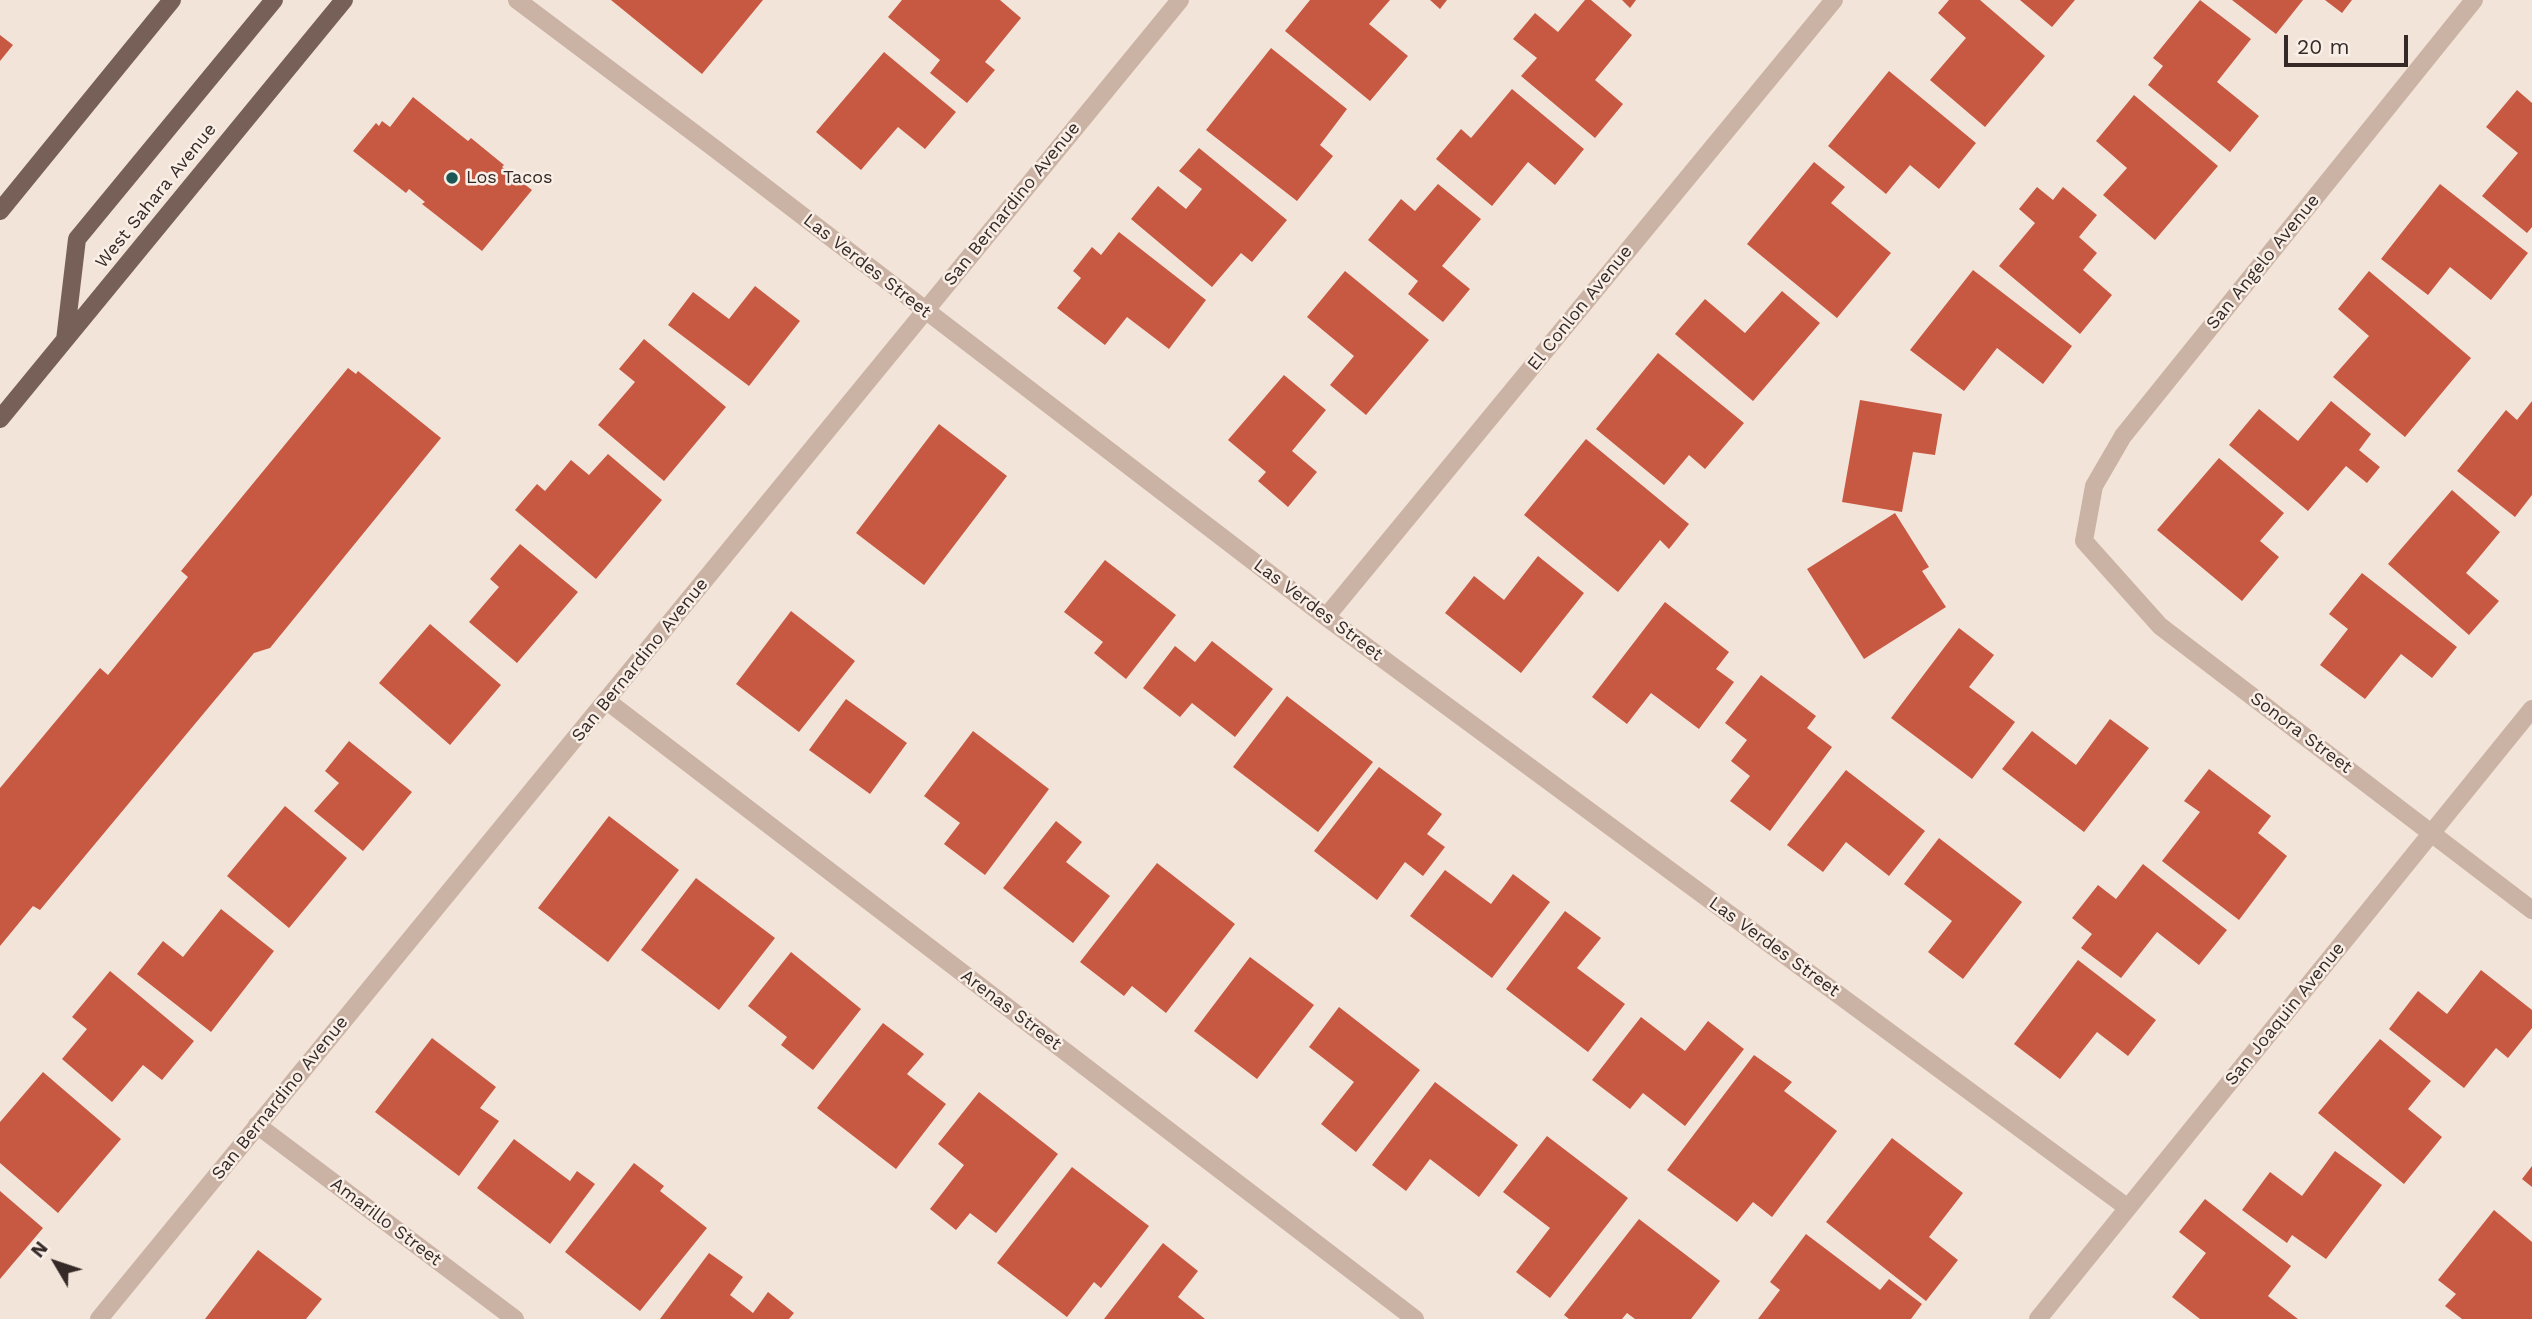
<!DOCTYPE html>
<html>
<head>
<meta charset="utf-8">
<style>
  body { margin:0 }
  #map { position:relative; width:2532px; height:1319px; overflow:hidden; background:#f2e4d9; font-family:"Work Sans",sans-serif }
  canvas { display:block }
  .north { position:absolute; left:21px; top:1228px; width:70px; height:70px; -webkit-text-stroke:5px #f9efe6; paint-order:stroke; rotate:309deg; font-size:19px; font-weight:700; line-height:28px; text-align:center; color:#352a27 }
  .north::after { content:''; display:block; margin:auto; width:24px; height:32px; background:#352a27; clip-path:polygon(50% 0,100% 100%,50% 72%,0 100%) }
  .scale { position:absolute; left:2284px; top:35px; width:124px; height:32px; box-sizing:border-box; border:4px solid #352a27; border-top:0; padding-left:9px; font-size:21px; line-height:24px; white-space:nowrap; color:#352a27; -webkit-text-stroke:5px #f9efe6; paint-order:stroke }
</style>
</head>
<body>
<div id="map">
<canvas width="2532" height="1319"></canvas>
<div class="north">N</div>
<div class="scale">20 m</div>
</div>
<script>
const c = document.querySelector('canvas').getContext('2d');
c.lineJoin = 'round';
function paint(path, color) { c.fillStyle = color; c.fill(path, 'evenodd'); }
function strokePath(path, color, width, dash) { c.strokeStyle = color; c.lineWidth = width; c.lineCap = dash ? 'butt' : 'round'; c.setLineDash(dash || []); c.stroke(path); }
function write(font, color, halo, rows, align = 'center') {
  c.font = font + ' "Work Sans",sans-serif'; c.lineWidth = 5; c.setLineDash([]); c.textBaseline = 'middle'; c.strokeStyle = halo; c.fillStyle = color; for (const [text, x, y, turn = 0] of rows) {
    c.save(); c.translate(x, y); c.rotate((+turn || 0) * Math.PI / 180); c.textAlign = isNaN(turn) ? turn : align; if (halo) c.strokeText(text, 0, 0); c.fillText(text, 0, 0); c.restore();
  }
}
paint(new Path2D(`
  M 611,0 L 763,0 L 702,74 Z
  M 902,0 L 1000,0 L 1021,18 L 985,62 L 995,70 L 967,103 L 930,73 L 940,60 L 888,17 Z
  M 1310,0 L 1390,0 L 1369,24 L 1408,56 L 1370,101 L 1285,31 Z
  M 1430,0 L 1447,0 L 1440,9 Z
  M 1585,0 L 1591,0 L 1632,35 L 1595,80 L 1623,104 L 1595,138 L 1521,76 L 1537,58 L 1513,39 L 1535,13 L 1558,32 Z
  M 1622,0 L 1636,0 L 1630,8 Z
  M 1949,0 L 1980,0 L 2045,56 L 1985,127 L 1930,80 L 1966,38 L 1938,13 Z
  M 2020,0 L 2075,0 L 2052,27 Z
  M 2200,0 L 2251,39 L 2217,82 L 2259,116 L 2230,152 L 2148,85 L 2163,66 L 2153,58 Z
  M 2232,0 L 2303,0 L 2276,34 Z
  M 2325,0 L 2352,0 L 2342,13 Z
  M 0,35 L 13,45 L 0,61 Z
  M 1271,48 L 1347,109 L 1320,145 L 1333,156 L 1297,201 L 1206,130 Z
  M 884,52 L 956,112 L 925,149 L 898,127 L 861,170 L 816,132 Z
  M 1889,71 L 1976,143 L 1939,189 L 1910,165 L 1886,194 L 1828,146 Z
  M 1512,89 L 1584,149 L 1555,185 L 1528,162 L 1492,206 L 1436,159 L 1461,129 L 1471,138 Z
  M 2517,90 L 2532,103 L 2532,227 L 2527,233 L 2482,196 L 2518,153 L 2486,127 Z
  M 2134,95 L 2218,166 L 2155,240 L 2103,195 L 2127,168 L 2096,141 Z
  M 413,97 L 468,141 L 471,138 L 504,165 L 502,167 L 532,190 L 482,251 L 422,204 L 425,202 L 409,189 L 406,193 L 353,151 L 376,123 L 379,126 L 382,121 L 390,127 Z
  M 1199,148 L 1287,220 L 1252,262 L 1241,253 L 1212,287 L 1131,219 L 1158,186 L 1186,209 L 1202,189 L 1179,171 Z
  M 1814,162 L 1845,187 L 1831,203 L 1891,253 L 1837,318 L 1747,244 Z
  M 1438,184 L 1481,219 L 1442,266 L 1470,289 L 1443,322 L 1408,294 L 1418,281 L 1368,240 L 1401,199 L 1415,211 Z
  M 2440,184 L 2528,253 L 2491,300 L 2450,267 L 2428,295 L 2381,259 Z
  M 2037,187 L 2053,200 L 2063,187 L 2097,215 L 2079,237 L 2097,253 L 2083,270 L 2112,295 L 2080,334 L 1999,266 L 2035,223 L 2019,209 Z
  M 1119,232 L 1206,300 L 1169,349 L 1127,317 L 1105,345 L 1057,308 L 1081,278 L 1073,271 L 1092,247 L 1101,255 Z
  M 1973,270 L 2072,346 L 2043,384 L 1997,348 L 1964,391 L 1910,350 Z
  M 1345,271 L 1429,340 L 1366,415 L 1330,385 L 1354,356 L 1307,317 Z
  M 2369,271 L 2471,358 L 2405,437 L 2333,377 L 2369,336 L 2338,309 Z
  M 755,286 L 800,321 L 749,386 L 668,325 L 693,292 L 729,319 Z
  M 1782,291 L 1820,323 L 1753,401 L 1675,334 L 1705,299 L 1745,333 Z
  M 644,339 L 726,407 L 664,481 L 598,425 L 635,382 L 619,369 Z
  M 1658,353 L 1744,423 L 1705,469 L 1689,455 L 1664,485 L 1596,429 Z
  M 348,368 L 356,374 L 358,371 L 441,438 L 270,648 L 254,653 L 40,910 L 33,906 L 0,946 L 0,788 L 100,668 L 108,675 L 188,577 L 181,571 Z
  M 1284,375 L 1326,410 L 1292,451 L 1317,472 L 1288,507 L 1258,481 L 1266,472 L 1228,440 Z
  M 1860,400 L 1942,414 L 1935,455 L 1913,452 L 1902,512 L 1842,502 Z
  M 2331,401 L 2371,434 L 2359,450 L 2380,467 L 2367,483 L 2346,466 L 2308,511 L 2229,445 L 2259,409 L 2298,441 Z
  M 2532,401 L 2532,495 L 2515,517 L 2457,471 L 2506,410 L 2517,420 Z
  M 939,424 L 1007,476 L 924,585 L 856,533 Z
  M 1586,439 L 1689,524 L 1669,549 L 1660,540 L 1618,592 L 1524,515 Z
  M 608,454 L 662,500 L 596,579 L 515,510 L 537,484 L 545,491 L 571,460 L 589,475 Z
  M 2219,458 L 2284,513 L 2260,541 L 2279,557 L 2242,601 L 2157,530 Z
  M 2452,490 L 2500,532 L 2466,573 L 2499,601 L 2469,635 L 2388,564 Z
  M 1895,513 L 1929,567 L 1922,571 L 1946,607 L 1864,659 L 1807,569 Z
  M 520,544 L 578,592 L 517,663 L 469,622 L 499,587 L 490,579 Z
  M 1538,556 L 1584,593 L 1521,673 L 1445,613 L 1474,576 L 1504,600 Z
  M 1105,560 L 1176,615 L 1126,679 L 1094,653 L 1103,642 L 1064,612 Z
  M 2362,573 L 2457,647 L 2432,678 L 2401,654 L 2365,699 L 2320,665 L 2348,629 L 2329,614 Z
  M 1665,602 L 1729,652 L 1716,669 L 1734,682 L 1699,729 L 1651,693 L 1627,724 L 1592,697 Z
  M 791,611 L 855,661 L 799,732 L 736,684 Z
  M 430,624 L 501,685 L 450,745 L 379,683 Z
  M 1959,628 L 1994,655 L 1969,687 L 2015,722 L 1972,779 L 1891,718 Z
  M 1212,641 L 1273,689 L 1235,737 L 1192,703 L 1180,717 L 1143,688 L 1175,646 L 1195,662 Z
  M 1761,675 L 1816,716 L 1807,728 L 1832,747 L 1770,831 L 1730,801 L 1750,776 L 1731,761 L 1747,740 L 1725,723 Z
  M 1287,696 L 1373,762 L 1318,832 L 1233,767 Z
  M 846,699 L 907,743 L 870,794 L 809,750 Z
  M 2110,719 L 2149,748 L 2084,832 L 2002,769 L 2032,731 L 2076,765 Z
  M 973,731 L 1049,789 L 985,875 L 944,844 L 960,823 L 924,796 Z
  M 349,741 L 412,792 L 363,851 L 314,811 L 339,783 L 325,771 Z
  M 1379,767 L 1442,814 L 1427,834 L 1445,847 L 1423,876 L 1405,862 L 1377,900 L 1314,851 Z
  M 2209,769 L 2271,816 L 2258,833 L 2287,856 L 2239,920 L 2162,861 L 2200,812 L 2184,801 Z
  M 1846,770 L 1925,831 L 1889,876 L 1846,842 L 1823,872 L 1787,845 Z
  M 285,806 L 347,858 L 289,928 L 227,876 Z
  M 609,816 L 679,870 L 608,962 L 538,908 Z
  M 1056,821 L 1082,842 L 1066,862 L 1110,896 L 1073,943 L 1003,888 Z
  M 1939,838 L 2022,902 L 1963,979 L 1928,952 L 1952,921 L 1904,884 Z
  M 1157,863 L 1235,924 L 1166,1013 L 1132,986 L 1124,996 L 1080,962 Z
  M 2143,864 L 2227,930 L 2199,965 L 2157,932 L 2121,978 L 2081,948 L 2092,934 L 2072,918 L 2098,885 L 2116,899 Z
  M 1445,870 L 1491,904 L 1513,874 L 1550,902 L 1492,978 L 1410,916 Z
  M 696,878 L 775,938 L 719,1010 L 641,950 Z
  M 221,909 L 274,951 L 211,1032 L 137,974 L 163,941 L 183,957 Z
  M 1565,911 L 1601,938 L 1577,968 L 1625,1004 L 1588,1052 L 1506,989 Z
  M 791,952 L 861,1009 L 813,1070 L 781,1045 L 787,1037 L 748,1006 Z
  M 1250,957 L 1314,1005 L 1257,1079 L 1194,1031 Z
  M 2078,960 L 2156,1020 L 2128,1056 L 2097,1032 L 2060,1079 L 2014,1044 Z
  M 2481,970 L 2532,1010 L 2532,1028 L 2508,1058 L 2496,1048 L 2464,1088 L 2389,1029 L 2418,991 L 2447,1014 Z
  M 110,971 L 194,1041 L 162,1080 L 143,1065 L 112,1102 L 62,1059 L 87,1029 L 72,1017 Z
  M 1339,1007 L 1420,1070 L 1356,1152 L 1321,1124 L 1354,1082 L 1309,1047 Z
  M 1641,1017 L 1685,1051 L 1708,1021 L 1744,1049 L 1685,1126 L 1643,1093 L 1630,1109 L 1592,1080 Z
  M 883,1023 L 924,1054 L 907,1074 L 946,1104 L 896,1169 L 817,1108 Z
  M 432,1038 L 496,1087 L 480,1108 L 499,1121 L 459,1176 L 375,1112 Z
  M 2380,1039 L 2431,1081 L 2408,1109 L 2442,1137 L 2404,1184 L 2318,1113 Z
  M 1754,1055 L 1792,1082 L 1784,1091 L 1837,1131 L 1772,1217 L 1753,1202 L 1737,1222 L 1667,1170 Z
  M 43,1072 L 121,1139 L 58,1213 L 0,1163 L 0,1122 Z
  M 1435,1082 L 1518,1145 L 1479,1197 L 1430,1159 L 1406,1191 L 1372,1165 Z
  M 979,1092 L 1058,1154 L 996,1233 L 970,1213 L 956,1230 L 930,1209 L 964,1165 L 938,1144 Z
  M 1547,1136 L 1628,1198 L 1550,1298 L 1516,1272 L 1550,1228 L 1503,1192 Z
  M 1892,1138 L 1963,1193 L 1929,1237 L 1958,1260 L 1926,1301 L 1826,1222 Z
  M 514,1139 L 570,1181 L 577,1171 L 595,1184 L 550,1244 L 477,1188 Z
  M 2335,1151 L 2382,1185 L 2326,1259 L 2292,1235 L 2287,1243 L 2242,1210 L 2270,1172 L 2302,1196 Z
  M 634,1163 L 664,1186 L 660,1191 L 707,1228 L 640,1311 L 565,1252 Z
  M 2532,1166 L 2532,1187 L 2522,1179 Z
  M 1072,1167 L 1149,1226 L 1101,1288 L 1094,1282 L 1067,1317 L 997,1263 Z
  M 0,1191 L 43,1228 L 0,1279 Z
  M 2205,1199 L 2291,1266 L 2268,1296 L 2298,1319 L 2200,1319 L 2172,1297 L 2206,1253 L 2179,1232 Z
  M 2494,1210 L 2532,1242 L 2532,1319 L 2462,1319 L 2445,1306 L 2456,1294 L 2438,1280 Z
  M 1639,1219 L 1720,1281 L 1691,1319 L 1635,1319 L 1627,1313 L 1622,1319 L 1569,1319 L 1564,1315 Z
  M 1806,1234 L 1880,1290 L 1889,1279 L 1922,1304 L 1911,1319 L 1758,1319 L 1780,1290 L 1770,1282 Z
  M 1163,1243 L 1198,1271 L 1178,1297 L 1205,1319 L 1104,1319 Z
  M 258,1250 L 322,1299 L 306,1319 L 205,1319 Z
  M 709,1253 L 743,1277 L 730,1295 L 753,1313 L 768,1292 L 794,1313 L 789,1319 L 660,1319 Z`), '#c75942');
strokePath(new Path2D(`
  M 517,0 L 714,148 L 1326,617 L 2128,1208
  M 2474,0 L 2123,436 L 2094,486 L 2084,541 L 2160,626 L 2532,910
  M 1326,617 L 1834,0
  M 607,701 L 1415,1319
  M 257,1125 L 515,1319
  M 99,1319 L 1180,0
  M 2038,1319 L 2532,709`), '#cab3a5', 18);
strokePath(new Path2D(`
  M 0,211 L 172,0
  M 65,340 L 77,239 L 274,0
  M 0,419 L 344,0`), '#776058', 18);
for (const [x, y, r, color] of [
  [452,178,7,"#1c5756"]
]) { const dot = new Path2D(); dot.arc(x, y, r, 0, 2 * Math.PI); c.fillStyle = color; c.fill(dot); strokePath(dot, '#f9efe6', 2.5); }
write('18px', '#352a27', '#f9efe6', [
  ["Los Tacos",466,178]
], 'left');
write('18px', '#352a27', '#f9efe6', [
  ["West Sahara Avenue",156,196,-51],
  ["San Bernardino Avenue",1012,204,-51],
  ["San Angelo Avenue",2263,262,-51],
  ["Las Verdes Street",867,266,38],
  ["El Conlon Avenue",1580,308,-51],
  ["Las Verdes Street",1318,610,37],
  ["San Bernardino Avenue",640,660,-51],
  ["Sonora Street",2301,733,37],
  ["Las Verdes Street",1774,947,36],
  ["Arenas Street",1011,1010,37],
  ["San Joaquin Avenue",2285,1014,-51],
  ["San Bernardino Avenue",280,1098,-51],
  ["Amarillo Street",386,1222,37]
]);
</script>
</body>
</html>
